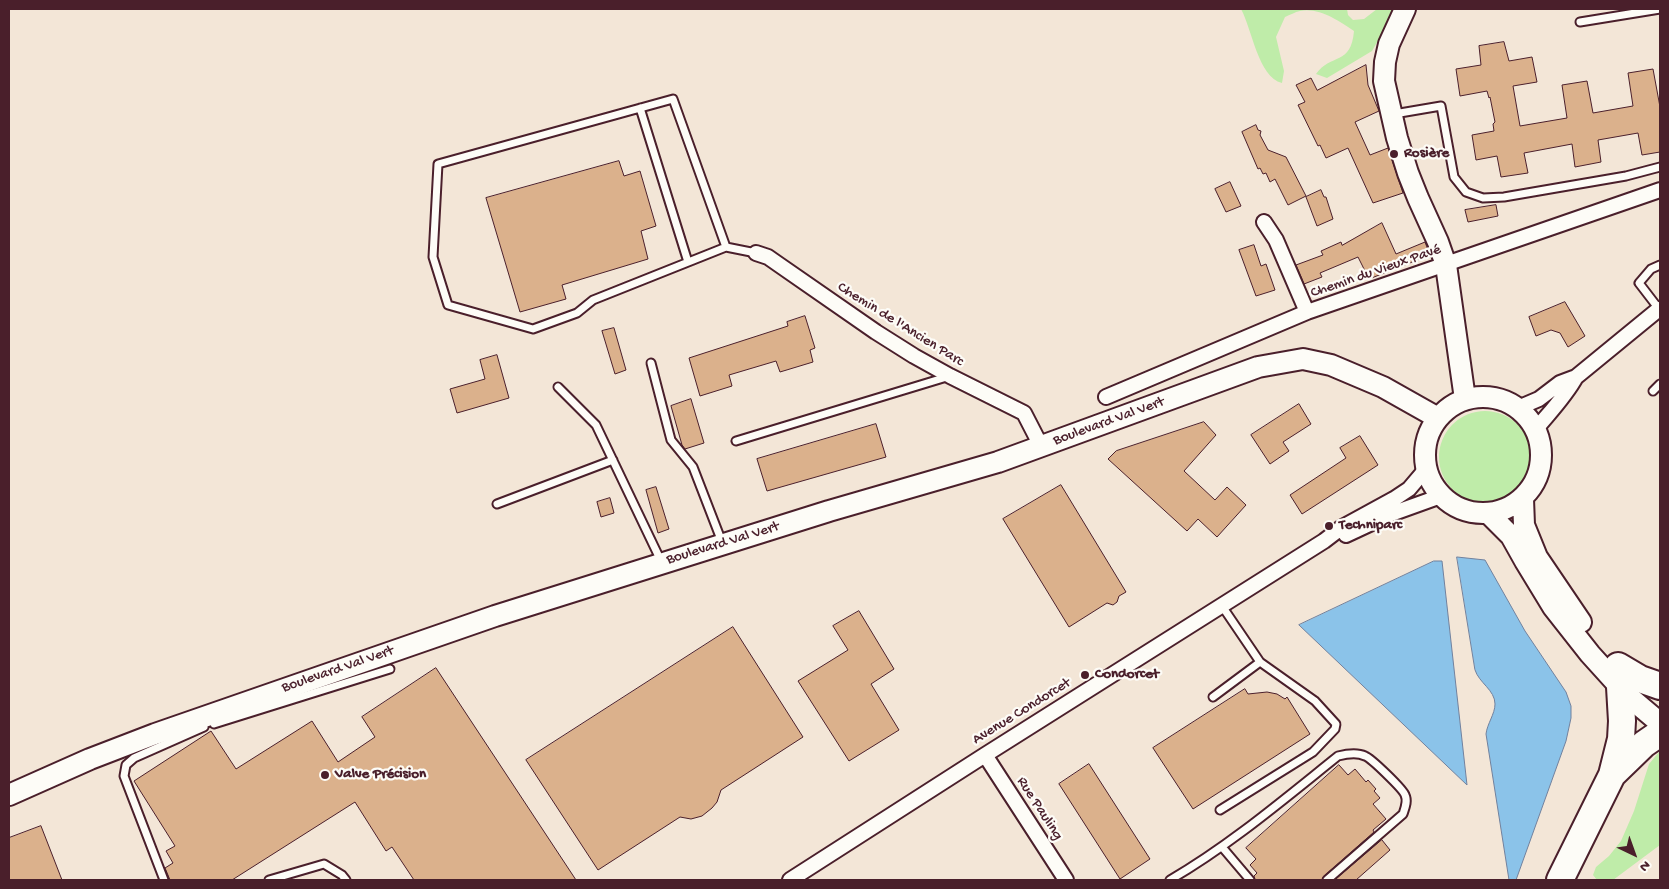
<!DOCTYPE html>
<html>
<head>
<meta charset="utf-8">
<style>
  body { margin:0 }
  #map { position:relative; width:1669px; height:889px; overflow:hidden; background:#f3e6d7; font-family:"Gochi Hand",sans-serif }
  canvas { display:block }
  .frame { position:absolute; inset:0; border:10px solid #4a1f2b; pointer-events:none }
  .north { position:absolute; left:1609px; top:829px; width:50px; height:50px; -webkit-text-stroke:4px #fdfcf7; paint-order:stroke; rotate:138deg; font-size:14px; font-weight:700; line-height:20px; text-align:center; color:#4a1f2b }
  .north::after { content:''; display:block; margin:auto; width:18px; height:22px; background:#4a1f2b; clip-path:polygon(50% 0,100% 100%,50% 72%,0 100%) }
</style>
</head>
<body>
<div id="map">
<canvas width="1669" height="889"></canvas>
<div class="frame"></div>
<div class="north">N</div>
</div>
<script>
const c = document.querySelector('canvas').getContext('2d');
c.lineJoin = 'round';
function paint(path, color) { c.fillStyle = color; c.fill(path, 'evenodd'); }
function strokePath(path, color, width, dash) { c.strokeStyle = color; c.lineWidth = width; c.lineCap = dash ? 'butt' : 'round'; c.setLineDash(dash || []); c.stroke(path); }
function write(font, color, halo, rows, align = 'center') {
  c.font = font + ' "Gochi Hand",sans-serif'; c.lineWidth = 4.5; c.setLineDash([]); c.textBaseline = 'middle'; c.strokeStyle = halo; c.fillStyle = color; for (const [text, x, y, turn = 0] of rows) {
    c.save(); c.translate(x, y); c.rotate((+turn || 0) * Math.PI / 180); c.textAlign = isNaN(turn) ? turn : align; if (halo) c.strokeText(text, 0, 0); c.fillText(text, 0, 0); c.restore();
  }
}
paint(new Path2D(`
  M 1241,9 L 1347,9 L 1348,15 L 1353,20 L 1364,19 L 1377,9 L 1396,9 L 1387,20 L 1380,37 L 1372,51 L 1327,78 L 1316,74 C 1331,53 1351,66 1354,31 C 1339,21 1319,7 1300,11 C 1295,12 1290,15 1285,17 L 1276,37 L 1284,71 L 1282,83 C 1258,77 1252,29 1241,9 Z
  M1439 457a46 46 0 1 1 92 0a46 46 0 1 1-92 0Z
  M 1660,751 L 1660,845 L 1613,880 L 1597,880 L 1593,875 L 1596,867 L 1609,856 L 1621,841 L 1634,811 L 1649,764 Z`), '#bfeca9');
const water = new Path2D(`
  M 1457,557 L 1485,560 L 1525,631 L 1566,692 L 1571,706 L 1571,718 L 1566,741 L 1516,880 L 1509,880 L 1486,734 C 1487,724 1495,714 1495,704 C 1495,690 1479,683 1475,670 Z
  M 1434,561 L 1442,561 L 1467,785 L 1299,625 Z`);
paint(water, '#8bc3e9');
strokePath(water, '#71819d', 1);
const building = new Path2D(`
  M 1504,42 L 1509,61 L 1532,57 L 1537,82 L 1513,86 L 1520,126 L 1567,118 L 1562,85 L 1587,81 L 1593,113 L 1633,106 L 1628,73 L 1653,69 L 1660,107 L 1660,152 L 1642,155 L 1638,133 L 1598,140 L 1601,162 L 1575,167 L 1572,144 L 1524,153 L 1528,173 L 1501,177 L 1497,156 L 1476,160 L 1472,135 L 1494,131 L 1493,124 L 1495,122 L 1490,97 L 1489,98 L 1487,91 L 1460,96 L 1456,69 L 1481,65 L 1479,46 Z
  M 1366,65 L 1368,85 L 1379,111 L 1355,122 L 1370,155 L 1388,148 L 1403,193 L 1373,203 L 1348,148 L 1326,158 L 1320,145 L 1318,146 L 1298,105 L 1305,102 L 1296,85 L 1311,78 L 1317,90 Z
  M 1256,125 L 1258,130 L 1261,131 L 1260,135 L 1268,150 L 1286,157 L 1306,196 L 1288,205 L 1275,179 L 1270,182 L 1266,173 L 1263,174 L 1260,168 L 1258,169 L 1242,132 Z
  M 619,161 L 624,176 L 640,171 L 656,226 L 641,231 L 648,259 L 562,285 L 566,299 L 520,312 L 486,198 Z
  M 1230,182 L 1241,206 L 1226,212 L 1215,189 Z
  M 1321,190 L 1324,197 L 1326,197 L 1333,219 L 1317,226 L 1306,197 Z
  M 1496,205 L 1498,216 L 1468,222 L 1465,210 Z
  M 1382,223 L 1396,254 L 1425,242 L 1430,255 L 1369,279 L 1358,257 L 1320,273 L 1322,277 L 1304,284 L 1296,265 L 1323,255 L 1321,251 L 1341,242 L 1342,245 Z
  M 1254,245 L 1261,266 L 1266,264 L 1275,290 L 1256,296 L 1239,250 Z
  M 1565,302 L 1585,336 L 1568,347 L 1560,333 L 1551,330 L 1536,336 L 1529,317 Z
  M 805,316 L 815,348 L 810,350 L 813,362 L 780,372 L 776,361 L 729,375 L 732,386 L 700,396 L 689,358 L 788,326 L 787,322 Z
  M 614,328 L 626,370 L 615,374 L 602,331 Z
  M 497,355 L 509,398 L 457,413 L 450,389 L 485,379 L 480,360 Z
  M 691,399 L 704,443 L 685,449 L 682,445 L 671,406 Z
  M 1299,404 L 1311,424 L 1283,442 L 1289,451 L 1270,464 L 1251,435 Z
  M 1204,422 L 1216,435 L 1184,471 L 1215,500 L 1227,487 L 1246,505 L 1217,537 L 1198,519 L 1187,531 L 1108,459 L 1116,451 Z
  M 876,424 L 886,457 L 767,491 L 757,459 Z
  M 1360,436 L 1378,465 L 1302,514 L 1290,495 L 1346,458 L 1340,448 Z
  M 1061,485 L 1126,592 L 1119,596 L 1117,602 L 1113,605 L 1107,603 L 1069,627 L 1003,519 Z
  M 656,487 L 669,529 L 658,533 L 646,490 Z
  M 610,498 L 614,513 L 601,517 L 597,502 Z
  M 859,611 L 894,669 L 871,684 L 899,730 L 849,761 L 798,681 L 848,650 L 833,626 Z
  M 733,627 L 803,737 L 721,790 L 717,802 L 712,808 L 702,816 L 691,819 L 680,817 L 598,870 L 526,760 Z
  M 436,668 L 576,880 L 414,880 L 392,847 L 386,851 L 355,802 L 232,880 L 170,880 L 165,868 L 173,863 L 166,851 L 175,846 L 134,781 L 211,731 L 236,769 L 312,721 L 338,762 L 375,737 L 362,717 Z
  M 1245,689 L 1248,694 L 1267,692 L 1277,694 L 1285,699 L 1287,697 L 1310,734 L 1193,809 L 1153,748 Z
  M 1089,764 L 1150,859 L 1120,879 L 1059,784 Z
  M 1339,765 L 1348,775 L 1355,769 L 1366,782 L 1368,780 L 1376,789 L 1374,791 L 1380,798 L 1373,804 L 1386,819 L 1373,830 L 1374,832 L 1324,876 L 1322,880 L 1255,880 L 1254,876 L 1257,873 L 1250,865 L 1256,859 L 1246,848 Z
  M 41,826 L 62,880 L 9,880 L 9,838 Z
  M 1382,840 L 1390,850 L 1356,880 L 1335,880 Z`);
paint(building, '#dbb18c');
strokePath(building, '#4a1f2b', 1);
const lane = new Path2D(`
  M 1580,22 L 1660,9
  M 640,108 L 688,262
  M 1394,114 L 1441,106 L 1454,177 L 1466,192 L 1483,198 L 1504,197 L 1626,176 L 1660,167
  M 726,247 L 593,300 L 577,313 L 533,329 L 448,305 L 433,257 L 438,164 L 673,99 L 726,247 L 756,253
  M 1659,309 L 1639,283 L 1651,269 L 1660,265
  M 651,363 L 671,440 L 693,467 L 722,542
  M 558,387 L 596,425 L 661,561
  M 1653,391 L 1660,384
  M 736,441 L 950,376
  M 497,504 L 613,460
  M 1213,697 L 1260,662
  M 214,724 L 390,669
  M 1220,810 L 1313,752 L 1335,729 L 1336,724 L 1315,701 L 1260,662 L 1222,606
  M 1222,847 L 1250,880
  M 164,880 L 124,776 L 126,765 L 134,758 L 204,727
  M 269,880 L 324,864 L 342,875 L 346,880
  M 1170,880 C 1230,845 1283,800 1338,756 C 1346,754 1357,752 1365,756 C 1371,758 1403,789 1405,795 C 1408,801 1405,808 1403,814 L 1327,880`);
const street = new Path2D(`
  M 1264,222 L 1276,240 L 1307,312
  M 756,253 L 768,257 L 778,264 L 876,332 L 914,356 L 950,376 L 1024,413 L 1041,446
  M 1576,377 L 1659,309 L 1660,310
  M 1106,397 L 1307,312 L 1660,190
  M 1518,408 L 1539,399 L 1560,383 L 1576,377 C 1565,397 1550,412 1536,429
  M 1346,535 L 1391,514 L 1441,496
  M 985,755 L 1066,880
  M 790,880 L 985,755 L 1324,541 L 1341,528 L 1394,499 L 1409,489 L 1426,469`);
const secondary = new Path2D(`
  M 1405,9 L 1389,44 L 1385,62 L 1384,81 L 1397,138 L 1408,173 L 1418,198 L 1438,242 L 1446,265 L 1465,399
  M1425 455a58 58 0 1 1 116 0a58 58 0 1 1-116 0Z
  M 1523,499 L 1524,525 L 1537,557 L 1581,622
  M 1489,514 L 1511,536 L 1525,561 L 1553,607 L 1590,654 L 1628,696 L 1660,723
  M 9,795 L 90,759 L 155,734 L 495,616 L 829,511 L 998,462 L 1258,367 L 1303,359 L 1331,365 L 1383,387 L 1438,418`);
const highway = new Path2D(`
  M 1618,666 L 1640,679 L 1660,686
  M 1612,775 L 1644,744 L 1660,733
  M 1560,880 L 1612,775 L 1621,739 L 1622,721 L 1620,687`);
strokePath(lane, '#4a1f2b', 11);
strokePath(street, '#4a1f2b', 18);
strokePath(secondary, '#4a1f2b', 24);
strokePath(highway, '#4a1f2b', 30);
strokePath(lane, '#fdfcf7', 7);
strokePath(street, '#fdfcf7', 14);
strokePath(secondary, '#fdfcf7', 20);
strokePath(highway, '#fdfcf7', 26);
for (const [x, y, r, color] of [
  [1394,154,5,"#4a1f2b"],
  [1329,526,5,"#4a1f2b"],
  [1085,675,5,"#4a1f2b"],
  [325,775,5,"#4a1f2b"]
]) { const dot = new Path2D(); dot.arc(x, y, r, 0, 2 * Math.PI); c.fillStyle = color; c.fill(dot); strokePath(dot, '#fdfcf7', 2); }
write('bold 15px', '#4a1f2b', '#fdfcf7', [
  ["Rosière",1404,154],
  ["Techniparc",1339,526],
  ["Condorcet",1095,675],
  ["Valve Précision",335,775]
], 'left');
write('15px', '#4a1f2b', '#fdfcf7', [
  ["Chemin du Vieux Pavé",1376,272,-19],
  ["Chemin de l'Ancien Parc",900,325,32],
  ["Boulevard Val Vert",1109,422,-20],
  ["Boulevard Val Vert",723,544,-17],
  ["Boulevard Val Vert",338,670,-19],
  ["Avenue Condorcet",1022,712,-32],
  ["Rue Pauling",1039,809,57]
]);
</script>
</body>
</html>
